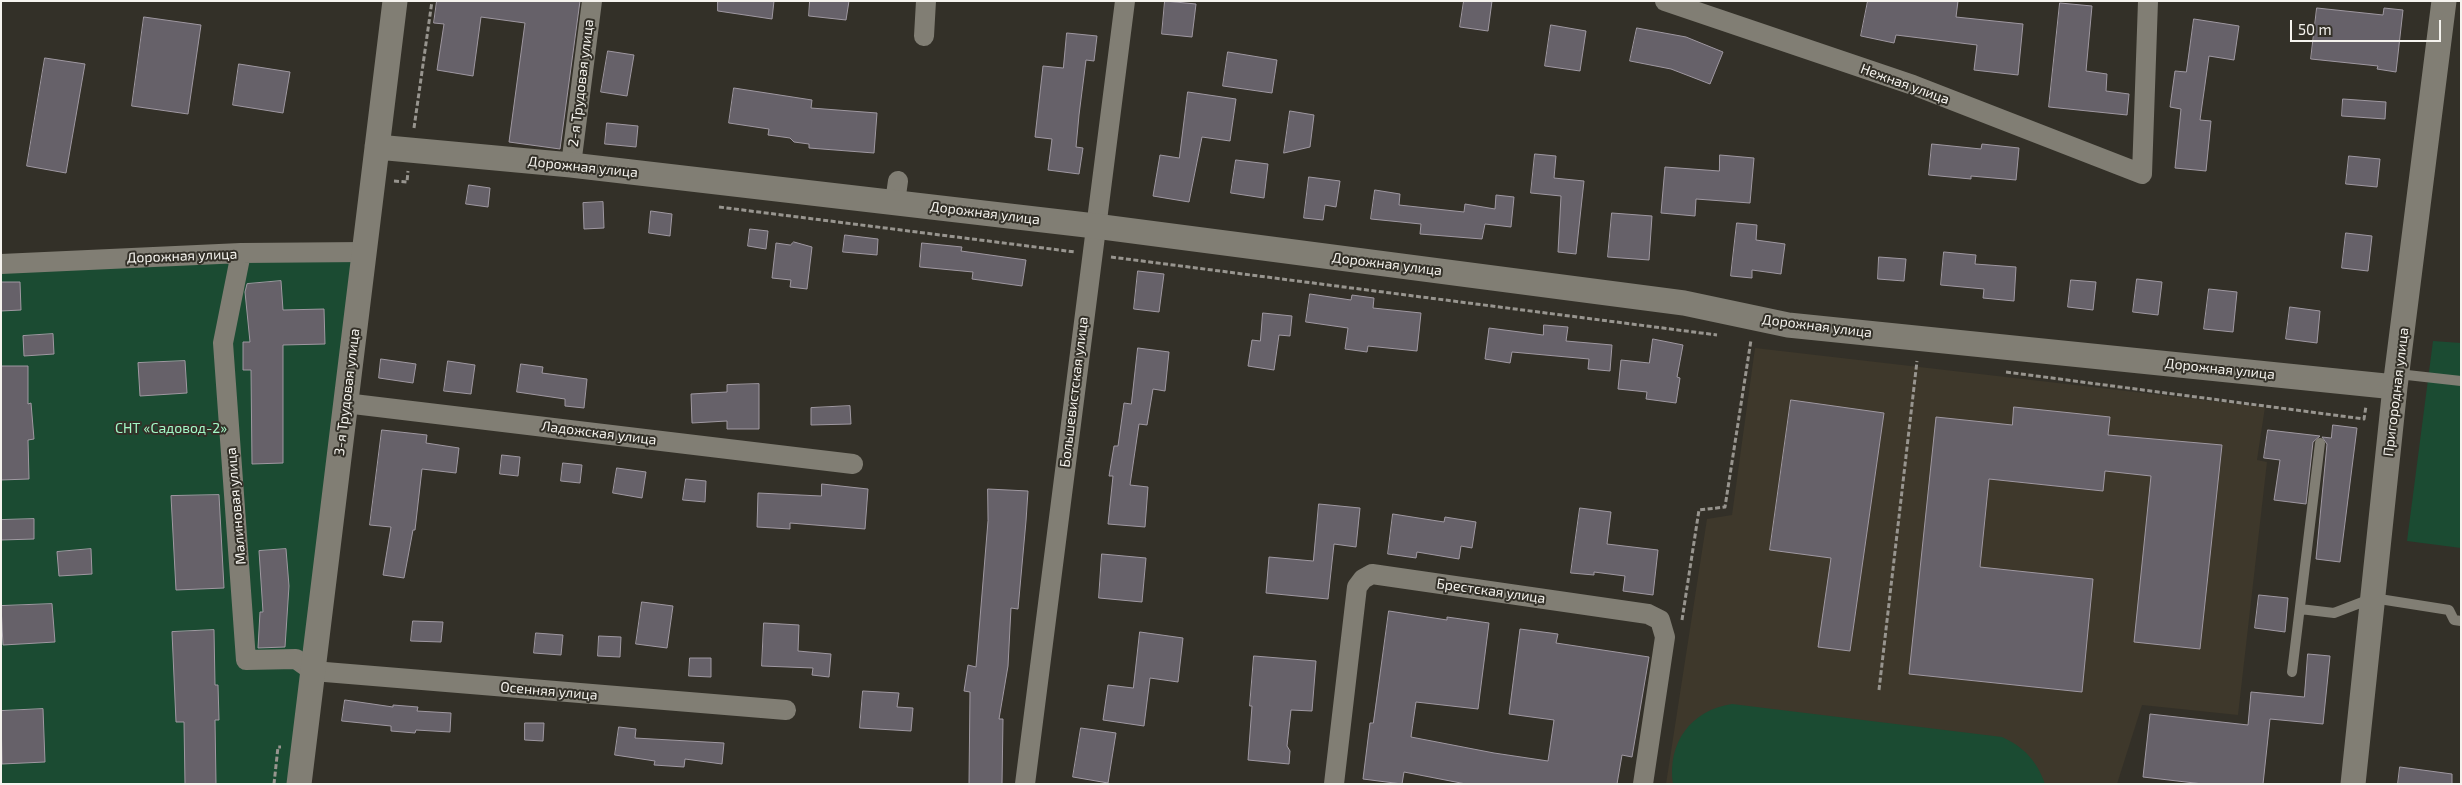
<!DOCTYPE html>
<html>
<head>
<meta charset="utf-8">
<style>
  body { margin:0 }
  #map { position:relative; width:2462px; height:785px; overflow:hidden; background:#333028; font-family:"Exo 2",sans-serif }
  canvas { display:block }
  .frame { position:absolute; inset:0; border:2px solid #f5f3ee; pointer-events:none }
  .scale { position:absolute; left:2290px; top:20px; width:151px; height:22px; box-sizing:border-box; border:2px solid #f5f3ee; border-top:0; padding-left:6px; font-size:15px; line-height:18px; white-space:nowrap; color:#f5f3ee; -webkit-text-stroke:4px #333028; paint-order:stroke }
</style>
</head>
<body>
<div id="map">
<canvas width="2462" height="785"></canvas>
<div class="frame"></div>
<div class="scale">50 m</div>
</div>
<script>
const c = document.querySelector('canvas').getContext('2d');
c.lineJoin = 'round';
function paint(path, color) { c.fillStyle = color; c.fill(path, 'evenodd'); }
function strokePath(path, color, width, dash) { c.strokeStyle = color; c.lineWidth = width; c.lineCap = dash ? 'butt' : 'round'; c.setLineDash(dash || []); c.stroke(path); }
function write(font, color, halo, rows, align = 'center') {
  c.font = font + ' "Exo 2",sans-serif'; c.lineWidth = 4; c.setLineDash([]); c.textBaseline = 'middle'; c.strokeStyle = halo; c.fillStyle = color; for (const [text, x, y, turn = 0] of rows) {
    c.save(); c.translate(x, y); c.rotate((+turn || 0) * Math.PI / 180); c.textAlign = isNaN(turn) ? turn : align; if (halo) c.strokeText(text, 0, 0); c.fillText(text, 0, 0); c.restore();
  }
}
paint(new Path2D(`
  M 1755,348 L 2265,407 L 2257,460 L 2267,462 L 2238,715 L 2142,705 L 2117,784 L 1666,784 L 1707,519 L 1732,515 Z`), '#3e382b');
paint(new Path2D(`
  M 364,252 L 299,784 L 1,784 L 1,264 Z
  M 2433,341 L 2461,343 L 2461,548 L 2407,541 Z
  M 1732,704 L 2002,737 C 2024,747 2037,761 2045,784 L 1673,784 C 1667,743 1691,710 1732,704 Z`), '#1b4b32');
const building = new Path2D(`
  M 437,1 L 580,1 L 560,149 L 509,142 L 525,23 L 481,17 L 473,76 L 437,70 L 444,24 L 434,23 Z
  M 718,1 L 774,1 L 772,19 L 718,11 Z
  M 810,1 L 849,1 L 846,20 L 809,16 Z
  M 1165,1 L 1196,4 L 1192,37 L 1162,34 Z
  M 1464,1 L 1492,1 L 1488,31 L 1460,27 Z
  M 1868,1 L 1958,1 L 1956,17 L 2023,24 L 2018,75 L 1974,70 L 1977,45 L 1896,35 L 1894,43 L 1861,36 Z
  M 2060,3 L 2092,6 L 2086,71 L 2107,74 L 2106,91 L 2129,94 L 2127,115 L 2049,107 Z
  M 2317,8 L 2383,15 L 2384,8 L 2403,10 L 2396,72 L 2377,69 L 2378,66 L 2311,59 Z
  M 144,17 L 201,25 L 188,114 L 132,106 Z
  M 2194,19 L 2239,26 L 2234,60 L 2209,56 L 2200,120 L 2211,121 L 2206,171 L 2175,168 L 2181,109 L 2170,107 L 2175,71 L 2186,72 Z
  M 1551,25 L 1586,31 L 1580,71 L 1545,66 Z
  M 1637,28 L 1686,37 L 1723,52 L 1710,84 L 1671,69 L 1630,61 Z
  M 1067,33 L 1097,36 L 1094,61 L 1086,60 L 1079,115 L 1076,147 L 1083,148 L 1079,174 L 1048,170 L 1052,139 L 1035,137 L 1043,66 L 1063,68 Z
  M 608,51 L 634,55 L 627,96 L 601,92 Z
  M 1228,52 L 1277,60 L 1272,93 L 1223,86 Z
  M 45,58 L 85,64 L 66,173 L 27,166 Z
  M 239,64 L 290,72 L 283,113 L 233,105 Z
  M 734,88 L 812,100 L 811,108 L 877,113 L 874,153 L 809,148 L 809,144 L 794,142 L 790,138 L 768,135 L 769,129 L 729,123 Z
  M 1188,92 L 1236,99 L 1230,141 L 1202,137 L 1189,202 L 1153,196 L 1160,155 L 1179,158 Z
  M 2343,99 L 2386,102 L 2385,119 L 2342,116 Z
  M 1290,111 L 1314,115 L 1310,147 L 1284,153 Z
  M 607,123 L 638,126 L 636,147 L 605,144 Z
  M 1932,144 L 1981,149 L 1982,144 L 2019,148 L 2016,180 L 1971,176 L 1971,179 L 1929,175 Z
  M 1535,154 L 1556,156 L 1554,178 L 1584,181 L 1576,254 L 1558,252 L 1561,196 L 1531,193 Z
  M 1720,155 L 1754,158 L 1750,203 L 1696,199 L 1695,216 L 1661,213 L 1665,167 L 1719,171 Z
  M 2349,156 L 2380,159 L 2377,187 L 2346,184 Z
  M 1236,160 L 1268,164 L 1264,198 L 1231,193 Z
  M 1309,177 L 1340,181 L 1336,207 L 1325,205 L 1323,220 L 1304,218 Z
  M 469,185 L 490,188 L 488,207 L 466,204 Z
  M 1375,190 L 1400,194 L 1399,205 L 1464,212 L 1465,204 L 1495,209 L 1496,195 L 1514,197 L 1511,227 L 1485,224 L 1482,239 L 1420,234 L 1421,224 L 1371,219 Z
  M 603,202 L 604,228 L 584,229 L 583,203 Z
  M 651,211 L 672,214 L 670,236 L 649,233 Z
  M 1612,213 L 1652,216 L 1649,260 L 1608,257 Z
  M 1737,223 L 1757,225 L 1756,240 L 1785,244 L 1781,274 L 1752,270 L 1752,278 L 1731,276 Z
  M 750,229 L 768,231 L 766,249 L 748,246 Z
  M 2346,233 L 2372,236 L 2368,271 L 2342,268 Z
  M 845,235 L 878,239 L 877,255 L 843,252 Z
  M 794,242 L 812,247 L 807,289 L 790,287 L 791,280 L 772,278 L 776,243 L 790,245 Z
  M 922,243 L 962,247 L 961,251 L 1026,260 L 1022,286 L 972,279 L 973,272 L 920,267 Z
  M 1944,252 L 1976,255 L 1975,264 L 2016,267 L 2014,301 L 1983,298 L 1984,289 L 1941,285 Z
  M 1879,257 L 1906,259 L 1904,281 L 1878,279 Z
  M 1138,271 L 1164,274 L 1159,312 L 1134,309 Z
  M 2137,279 L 2162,282 L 2158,315 L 2133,312 Z
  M 2071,280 L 2096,282 L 2093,310 L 2068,307 Z
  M 281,281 L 283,310 L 324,309 L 325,344 L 283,345 L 283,463 L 252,464 L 251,370 L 243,370 L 243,342 L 250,342 L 245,292 L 247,284 Z
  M 1,282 L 20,282 L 21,310 L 1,311 Z
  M 2209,289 L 2237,292 L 2233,332 L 2204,329 Z
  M 1310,294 L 1351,300 L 1352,295 L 1374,298 L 1373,308 L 1421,313 L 1417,351 L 1368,346 L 1367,352 L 1345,349 L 1348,328 L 1306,322 Z
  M 2290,307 L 2320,311 L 2317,343 L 2286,339 Z
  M 1263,313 L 1292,316 L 1290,336 L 1279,335 L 1274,370 L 1248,366 L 1252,340 L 1260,341 Z
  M 1544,325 L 1568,327 L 1566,341 L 1612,345 L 1610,371 L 1588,369 L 1589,359 L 1512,352 L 1510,363 L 1485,359 L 1489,328 L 1543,335 Z
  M 53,334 L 54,354 L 24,356 L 23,336 Z
  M 1653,339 L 1683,345 L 1677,377 L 1680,378 L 1676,403 L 1646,399 L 1647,392 L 1618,389 L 1621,360 L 1649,363 Z
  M 1138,348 L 1169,352 L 1165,391 L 1153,389 L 1147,425 L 1139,424 L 1130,485 L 1148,487 L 1145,527 L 1108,524 L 1113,476 L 1109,476 L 1114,446 L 1118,446 L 1124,403 L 1131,404 Z
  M 381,359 L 416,364 L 413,383 L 379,378 Z
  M 185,361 L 187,393 L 140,396 L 138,363 Z
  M 448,361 L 475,365 L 471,394 L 444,391 Z
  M 521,364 L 543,367 L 542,373 L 587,379 L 584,408 L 565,406 L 565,399 L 517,392 Z
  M 1,366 L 28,366 L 28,404 L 31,403 L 34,439 L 28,440 L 29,479 L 1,480 Z
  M 759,384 L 759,429 L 727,429 L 727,421 L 692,423 L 691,394 L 727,392 L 727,385 Z
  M 1791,400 L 1884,413 L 1850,651 L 1818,647 L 1831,558 L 1770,550 Z
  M 850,406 L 851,424 L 811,425 L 811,408 Z
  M 2014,407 L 2110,417 L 2108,435 L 2222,445 L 2200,649 L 2134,642 L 2151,476 L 2105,471 L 2103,491 L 1989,479 L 1980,567 L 2093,579 L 2082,692 L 1909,674 L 1936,417 L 2012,425 Z
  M 2333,425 L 2357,428 L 2340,562 L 2316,559 L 2327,444 L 2322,437 L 2331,438 Z
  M 382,430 L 427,435 L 426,443 L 459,448 L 456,473 L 422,469 L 415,530 L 413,530 L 404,578 L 383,575 L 391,527 L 370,525 Z
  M 2268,430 L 2320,436 L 2313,442 L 2306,504 L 2274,500 L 2280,460 L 2264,458 Z
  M 502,455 L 520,457 L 518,476 L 500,474 Z
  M 563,463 L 582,465 L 580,483 L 561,481 Z
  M 617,468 L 646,472 L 642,498 L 613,493 Z
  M 686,479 L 706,481 L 705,502 L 683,500 Z
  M 822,484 L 868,489 L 865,529 L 790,523 L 790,529 L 757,527 L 758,493 L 821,496 Z
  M 988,489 L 1028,491 L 1026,521 L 1018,609 L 1011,608 L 1008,666 L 999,719 L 1003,719 L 1002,784 L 969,784 L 970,692 L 964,691 L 968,665 L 976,667 L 988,521 Z
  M 219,495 L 224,588 L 176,590 L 171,496 Z
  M 1319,504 L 1360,508 L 1356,547 L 1334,544 L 1328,599 L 1266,593 L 1269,557 L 1313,561 Z
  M 1580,508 L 1611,512 L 1607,544 L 1658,550 L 1653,595 L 1623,591 L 1625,576 L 1594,572 L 1594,575 L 1571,573 Z
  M 1393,514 L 1444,522 L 1445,517 L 1476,522 L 1472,548 L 1461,546 L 1459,559 L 1417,552 L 1416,558 L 1388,554 Z
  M 34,519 L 34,539 L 1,540 L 1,520 Z
  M 91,549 L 92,574 L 59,576 L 57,552 Z
  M 286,549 L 289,586 L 285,647 L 258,648 L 260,612 L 263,612 L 259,551 Z
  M 1102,554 L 1146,558 L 1142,602 L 1099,598 Z
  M 2259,595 L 2288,598 L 2285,632 L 2255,628 Z
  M 642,602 L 673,606 L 667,648 L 636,644 Z
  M 52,604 L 55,642 L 3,645 L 1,606 Z
  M 1389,611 L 1447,620 L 1447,617 L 1489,623 L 1478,709 L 1416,702 L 1411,737 L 1494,753 L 1548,761 L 1554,720 L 1509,714 L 1520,629 L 1558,634 L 1556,643 L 1649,657 L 1632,757 L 1622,755 L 1617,784 L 1466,784 L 1404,772 L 1402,784 L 1363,779 L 1370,723 L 1373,723 Z
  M 413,621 L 443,622 L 441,642 L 411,641 Z
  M 764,623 L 799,625 L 798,651 L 831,654 L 829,677 L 812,675 L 813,668 L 762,666 Z
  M 214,630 L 215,685 L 218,685 L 219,720 L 215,720 L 216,784 L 185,784 L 184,722 L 176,722 L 172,632 Z
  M 1140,632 L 1183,638 L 1178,682 L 1150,678 L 1144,726 L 1103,720 L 1108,685 L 1133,688 Z
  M 536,633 L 563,635 L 561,655 L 534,653 Z
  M 599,636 L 621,637 L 620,657 L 598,656 Z
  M 2308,654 L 2330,656 L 2323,724 L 2270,719 L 2263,784 L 2203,784 L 2143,777 L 2150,714 L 2248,725 L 2251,692 L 2304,697 Z
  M 1254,656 L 1316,661 L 1312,711 L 1291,710 L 1287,746 L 1290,751 L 1289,764 L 1248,760 L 1252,706 L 1250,706 Z
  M 690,658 L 711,658 L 711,677 L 689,676 Z
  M 863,691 L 899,693 L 897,707 L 913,708 L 911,731 L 860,728 Z
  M 345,700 L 393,707 L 393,705 L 418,707 L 417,711 L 451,713 L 450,732 L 416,730 L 415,733 L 391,731 L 391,726 L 342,721 Z
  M 43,709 L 45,762 L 2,764 L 1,711 Z
  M 525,723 L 544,723 L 543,741 L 525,740 Z
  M 619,727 L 636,729 L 635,738 L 724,743 L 722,764 L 685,759 L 684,767 L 654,765 L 655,761 L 615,755 Z
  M 1081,728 L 1116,733 L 1108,783 L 1073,777 Z
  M 2400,767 L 2452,774 L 2452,784 L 2398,784 Z`);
paint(building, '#666169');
strokePath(building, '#9f98a1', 1);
strokePath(new Path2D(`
  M 414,128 L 432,1
  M 394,181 L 407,182 L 408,171
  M 719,207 L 1075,252
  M 1111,257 L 1717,335
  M 2006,372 L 2364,419 L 2366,406
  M 1682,620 L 1699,510 L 1725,507 L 1751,340
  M 1879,690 L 1917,361
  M 274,784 L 278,747 L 281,747`), '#98958f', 3, [5, 2.5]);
strokePath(new Path2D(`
  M 2398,374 L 2461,381
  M 2300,609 L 2334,613 L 2373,598 L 2449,610 L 2454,620 L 2461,621
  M 2292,672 L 2320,443`), '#817e74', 10);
strokePath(new Path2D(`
  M 1665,1 L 1913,85 L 2142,174 L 2148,1
  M 924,36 L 926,1
  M 571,165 L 592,1
  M 895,202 L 898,181
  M 241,253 L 223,343 L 246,660 L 296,659 L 313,671 L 786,710
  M 1,264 L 241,253 L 364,252
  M 345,403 L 853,464
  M 1025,784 L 1125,1
  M 1334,784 L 1357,587 L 1363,579 L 1372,574 L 1648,614 L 1660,620 L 1665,637 L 1643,784`), '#817e74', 20);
strokePath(new Path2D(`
  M 377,147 L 571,165 L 1095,226 L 1684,303 L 1788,325 L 2395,387
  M 299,784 L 395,1
  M 2353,784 L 2395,387 L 2444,1`), '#817e74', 25);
write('14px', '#f5f3ee', '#333028', [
  ["2-я Трудовая улица",581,83,-83],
  ["Нежная улица",1905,84,20],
  ["Дорожная улица",583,167,6],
  ["Дорожная улица",985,213,7],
  ["Дорожная улица",182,256,-2],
  ["Дорожная улица",1387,264,7],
  ["Дорожная улица",1817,326,7],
  ["Дорожная улица",2220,369,6],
  ["3-я Трудовая улица",347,392,-83],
  ["Большевистская улица",1074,392,-83],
  ["Пригородная улица",2396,392,-83],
  ["Ладожская улица",599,433,7],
  ["Малиновая улица",236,506,-95],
  ["Брестская улица",1491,591,8],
  ["Осенняя улица",549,691,5]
]);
write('14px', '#a3f7c6', '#333028', [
  ["СНТ «Садовод-2»",171,428]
]);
</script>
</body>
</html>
